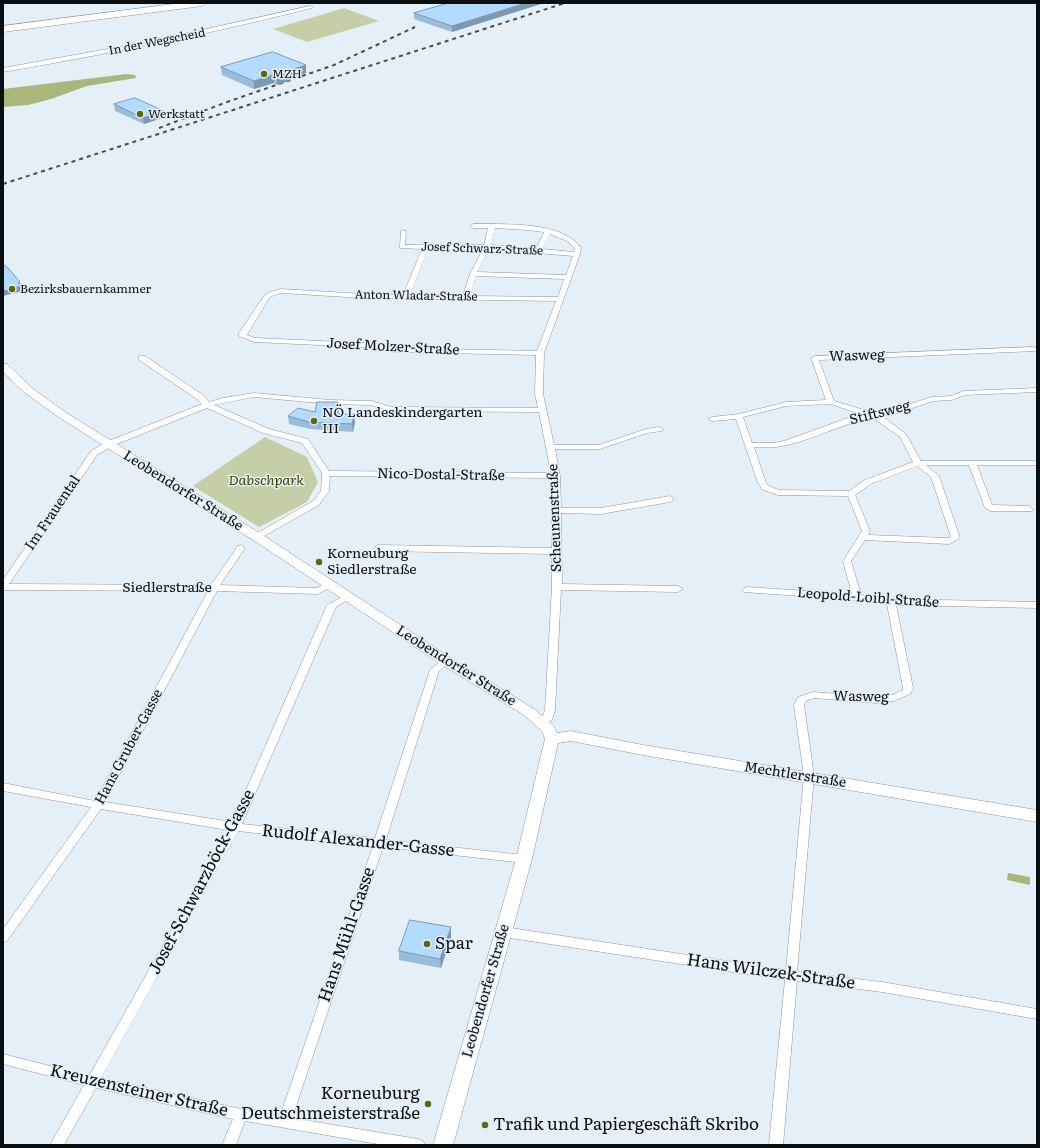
<!DOCTYPE html>
<html>
<head>
<meta charset="utf-8">
<style>
  body { margin:0 }
  #map { position:relative; width:1040px; height:1148px; overflow:hidden; background:#e5eff8; font-family:Literata,serif }
  canvas { display:block }
  .frame { position:absolute; inset:0; border:4px solid #0c0f12; pointer-events:none }
</style>
</head>
<body>
<div id="map">
<canvas width="1040" height="1148"></canvas>
<div class="frame"></div>
</div>
<script>
const c = document.querySelector('canvas').getContext('2d');
c.lineJoin = 'round';
function paint(path, color) { c.fillStyle = color; c.fill(path, 'evenodd'); }
function strokePath(path, color, width, dash) { c.strokeStyle = color; c.lineWidth = width; c.lineCap = dash ? 'butt' : 'round'; c.setLineDash(dash || []); c.stroke(path); }
function write(font, color, halo, rows, align = 'center') {
  c.font = font + ' Literata,serif'; c.lineWidth = 3; c.setLineDash([]); c.textBaseline = 'middle'; c.strokeStyle = halo; c.fillStyle = color; for (const [text, x, y, turn = 0] of rows) {
    c.save(); c.translate(x, y); c.rotate((+turn || 0) * Math.PI / 180); c.textAlign = isNaN(turn) ? turn : align; if (halo) c.strokeText(text, 0, 0); c.fillText(text, 0, 0); c.restore();
  }
}
paint(new Path2D(`
  M 344,8 L 379,21 L 307,42 L 273,29 Z
  M 265,437 L 307,457 L 318,482 L 307,502 L 259,527 L 193,486 Z`), '#c5cea7');
paint(new Path2D(`
  M 127,74 L 135,75 L 136,78 L 87,86 L 51,99 L 28,105 L 3,107 L 3,89 Z
  M 1008,873 L 1030,877 L 1030,885 L 1007,880 Z`), '#aab77b');
const street = new Path2D(`
  M 310,6 L 312,7 L 312,8 C 210,34 107,54 3,72 L 3,68 L 157,40 Z
  M 498,224 C 526,225 562,225 581,247 L 580,254 L 544,353 L 543,394 L 554,445 L 599,445 L 646,429 L 659,427 L 663,429 L 662,431 L 647,433 L 600,449 L 555,449 L 560,476 L 561,508 L 601,508 L 670,496 L 674,499 L 670,502 L 601,514 L 561,513 L 562,584 L 678,586 L 683,589 L 678,592 L 561,590 L 555,710 L 552,720 L 541,725 L 537,724 L 536,722 L 543,716 L 545,710 L 552,587 L 552,554 L 378,551 L 374,548 L 378,545 L 552,548 L 552,478 L 330,476 L 329,491 L 319,505 L 257,540 L 253,537 L 254,535 L 313,501 L 321,491 L 322,473 L 302,443 L 263,433 L 207,408 L 112,446 L 97,455 L 9,584 L 211,585 L 238,546 L 241,545 L 245,548 L 220,585 L 316,588 L 329,582 L 334,585 L 318,594 L 217,591 L 105,802 L 232,822 L 327,605 L 347,594 L 352,597 L 336,607 L 242,824 L 375,838 L 430,670 L 443,659 L 449,659 L 451,661 L 439,671 L 386,840 L 524,855 L 528,856 L 530,859 L 528,862 L 524,863 L 383,847 L 292,1118 L 418,1139 L 423,1141 L 425,1145 L 384,1145 L 245,1121 L 236,1145 L 222,1145 L 233,1119 L 96,1088 L 64,1145 L 50,1145 L 84,1085 L 3,1064 L 3,1054 L 89,1076 L 228,830 L 101,809 L 7,941 L 3,943 L 3,929 L 91,807 L 3,791 L 3,783 L 95,801 L 208,591 L 3,590 L 3,580 L 91,451 L 106,442 L 202,404 L 197,399 L 139,360 L 139,356 L 145,356 L 203,395 L 209,402 L 223,398 L 254,393 L 330,400 L 372,401 L 391,407 L 538,408 L 535,394 L 536,355 L 394,352 L 385,348 L 254,342 L 239,336 L 239,333 L 264,296 L 270,292 L 281,289 L 364,294 L 403,295 L 422,249 L 400,248 L 401,230 L 406,231 L 405,245 L 484,245 L 488,228 L 473,228 L 470,226 L 473,224 ZM 495,228 L 528,230 L 544,232 L 536,249 L 491,245 ZM 550,234 L 567,241 L 575,248 L 574,252 L 542,249 ZM 428,249 L 483,249 L 470,274 L 463,295 L 410,295 ZM 489,249 L 573,256 L 566,275 L 477,272 ZM 476,276 L 564,279 L 558,297 L 470,296 ZM 281,293 L 364,298 L 556,301 L 537,351 L 396,348 L 387,344 L 255,338 L 247,335 L 269,298 L 274,295 ZM 254,397 L 330,404 L 371,405 L 390,411 L 539,412 L 551,473 L 329,471 L 308,439 L 269,429 L 214,405 ZM 238,831 L 373,846 L 280,1116 L 241,1109 L 101,1078 Z
  M 1033,347 L 1037,349 L 1036,351 L 819,360 L 834,401 L 874,413 L 888,411 L 932,397 L 951,396 L 964,391 L 1037,388 L 1037,392 L 965,395 L 952,400 L 933,401 L 892,415 L 882,416 L 906,434 L 921,461 L 1037,461 L 1037,465 L 977,465 L 992,505 L 1029,506 L 1033,509 L 1032,511 L 991,511 L 985,508 L 969,465 L 926,465 L 939,476 L 960,538 L 949,544 L 865,540 L 851,561 L 861,595 L 891,599 L 1037,602 L 1037,608 L 896,605 L 913,688 L 910,694 L 894,701 L 876,703 L 814,698 L 806,701 L 804,705 L 814,776 L 797,972 L 882,982 L 1037,1009 L 1037,1019 L 882,992 L 797,981 L 783,1145 L 769,1145 L 785,980 L 504,937 L 500,935 L 498,932 L 500,929 L 504,927 L 786,970 L 804,776 L 794,705 L 798,697 L 813,692 L 876,697 L 892,695 L 903,690 L 903,688 L 887,604 L 857,600 L 744,592 L 742,590 L 744,588 L 747,587 L 852,594 L 843,561 L 862,531 L 848,496 L 778,495 L 763,490 L 758,483 L 736,419 L 712,421 L 708,419 L 712,417 L 739,414 L 786,402 L 826,400 L 811,358 L 815,356 ZM 831,404 L 863,415 L 853,416 L 787,440 L 775,443 L 752,443 L 743,417 L 786,406 ZM 873,418 L 900,437 L 913,462 L 865,480 L 849,491 L 779,490 L 769,486 L 766,483 L 754,447 C 761,447 769,448 776,447 C 809,443 840,423 873,418 ZM 917,466 L 931,477 L 951,537 L 948,538 L 868,535 L 870,531 L 855,495 L 871,484 Z`);
const secondary = new Path2D(`
  M 3,363 L 7,364 L 32,388 L 65,412 L 261,534 L 451,658 L 534,709 L 553,725 L 557,733 L 571,731 L 643,745 L 1037,810 L 1037,822 L 643,755 L 571,741 L 558,743 L 532,859 L 453,1145 L 433,1145 L 516,859 L 545,739 L 542,731 L 524,715 L 441,664 L 253,540 L 57,416 L 24,392 L 3,372 Z`);
const highway = new Path2D(`
  M 181,3 L 206,3 L 202,6 L 3,32 L 3,26 Z`);
strokePath(street, '#8d959e', 1);
strokePath(secondary, '#8d959e', 1);
strokePath(highway, '#8d959e', 1);
paint(street, '#fff');
paint(secondary, '#fff');
paint(highway, '#fff');
strokePath(new Path2D(`
  M 159,128 L 227,102 L 334,65 L 415,27
  M 3,184 L 565,3`), '#494e52', 2, [4, 4]);
paint(new Path2D(`
  M 544,3 L 452,32 L 414,19 L 414,13 Z
  M 221,67 L 306,73 L 291,78 L 291,80 L 277,85 L 274,83 L 254,89 L 222,75 Z
  M 114,104 L 164,111 L 165,117 L 144,124 L 115,111 Z
  M 338,402 L 339,410 L 338,414 L 355,422 L 353,432 L 310,429 L 289,424 L 288,416 L 315,412 Z
  M 451,937 L 441,968 L 399,960 L 399,951 Z`), '#9abcdb');
paint(new Path2D(`
  M 526,3 L 544,3 L 452,32 L 452,26 Z
  M 306,65 L 306,73 L 291,78 L 291,80 L 277,85 L 277,76 L 287,71 Z
  M 273,75 L 274,83 L 254,89 L 254,81 Z
  M 164,111 L 165,117 L 144,124 L 143,118 Z
  M 20,282 L 22,291 L 3,296 L 3,291 Z
  M 338,402 L 339,410 L 336,422 L 336,414 Z
  M 354,414 L 355,422 L 353,432 L 352,424 Z
  M 451,927 L 451,937 L 441,968 L 440,959 Z`), '#7d99b2');
const building = new Path2D(`
  M 449,3 L 526,3 L 452,26 L 414,13 Z
  M 273,52 L 306,65 L 287,71 L 290,72 L 277,76 L 273,75 L 254,81 L 221,67 Z
  M 135,98 L 164,111 L 143,118 L 114,104 Z
  M 3,264 L 8,268 L 20,282 L 18,283 L 21,286 L 3,291 Z
  M 317,402 L 338,402 L 336,414 L 354,414 L 352,424 L 309,422 L 288,416 L 298,408 L 315,412 Z
  M 410,920 L 451,927 L 440,959 L 399,951 Z`);
paint(building, '#b3dbff');
strokePath(building, '#7d99b2', 1);
for (const [x, y, r, color] of [
  [264,74,4,"#5c690f"],
  [140,114,4,"#5c690f"],
  [12,289,4,"#5c690f"],
  [314,421,4,"#5c690f"],
  [319,562,4,"#5c690f"],
  [427,944,4,"#5c690f"],
  [428,1104,4,"#5c690f"],
  [485,1125,4,"#5c690f"]
]) { const dot = new Path2D(); dot.arc(x, y, r, 0, 2 * Math.PI); c.fillStyle = color; c.fill(dot); strokePath(dot, '#e5eff8', 1.5); }
write('12px', '#0c0f12', '#e5eff8', [
  ["In der Wegscheid",157,42,-11],
  ["Josef Schwarz-Straße",482,249,2],
  ["Anton Wladar-Straße",416,296,1]
]);
write('12px', '#0c0f12', '#e5eff8', [
  ["MZH",272,74],
  ["Werkstatt",148,114],
  ["Bezirksbauernkammer",20,289]
], 'left');
write('14px', '#0c0f12', '#e5eff8', [
  ["Josef Molzer-Straße",393,347,3],
  ["Wasweg",857,356,-2],
  ["Stiftsweg",880,413,-14],
  ["Nico-Dostal-Straße",441,475,1],
  ["Leobendorfer Straße",183,491,32],
  ["Im Frauental",53,513,-56],
  ["Scheunenstraße",555,518,-92],
  ["Siedlerstraße",167,588],
  ["Leopold-Loibl-Straße",868,598,4],
  ["Leobendorfer Straße",456,666,32],
  ["Wasweg",861,697,1],
  ["Hans Gruber-Gasse",129,747,-62],
  ["Mechtlerstraße",795,775,9],
  ["Leobendorfer Straße",486,991,-74]
]);
write('14px', '#0c0f12', '#e5eff8', [
  ["NÖ Landeskindergarten",322,413],
  ["III",322,429],
  ["Korneuburg",327,554],
  ["Siedlerstraße",327,570]
], 'left');
write('italic 14px', '#3e4700', '#e5eff8', [
  ["Dabschpark",266,481]
]);
write('17px', '#0c0f12', '#e5eff8', [
  ["Rudolf Alexander-Gasse",358,841,6],
  ["Josef-Schwarzböck-Gasse",202,882,-62],
  ["Hans Mühl-Gasse",347,935,-71],
  ["Hans Wilczek-Straße",771,972,8],
  ["Kreuzensteiner Straße",139,1091,13]
]);
write('17px', '#0c0f12', '#e5eff8', [
  ["Spar",435,944],
  ["Korneuburg",420,1094,"right"],
  ["Deutschmeisterstraße",420,1114,"right"],
  ["Trafik und Papiergeschäft Skribo",493,1125]
], 'left');
</script>
</body>
</html>
